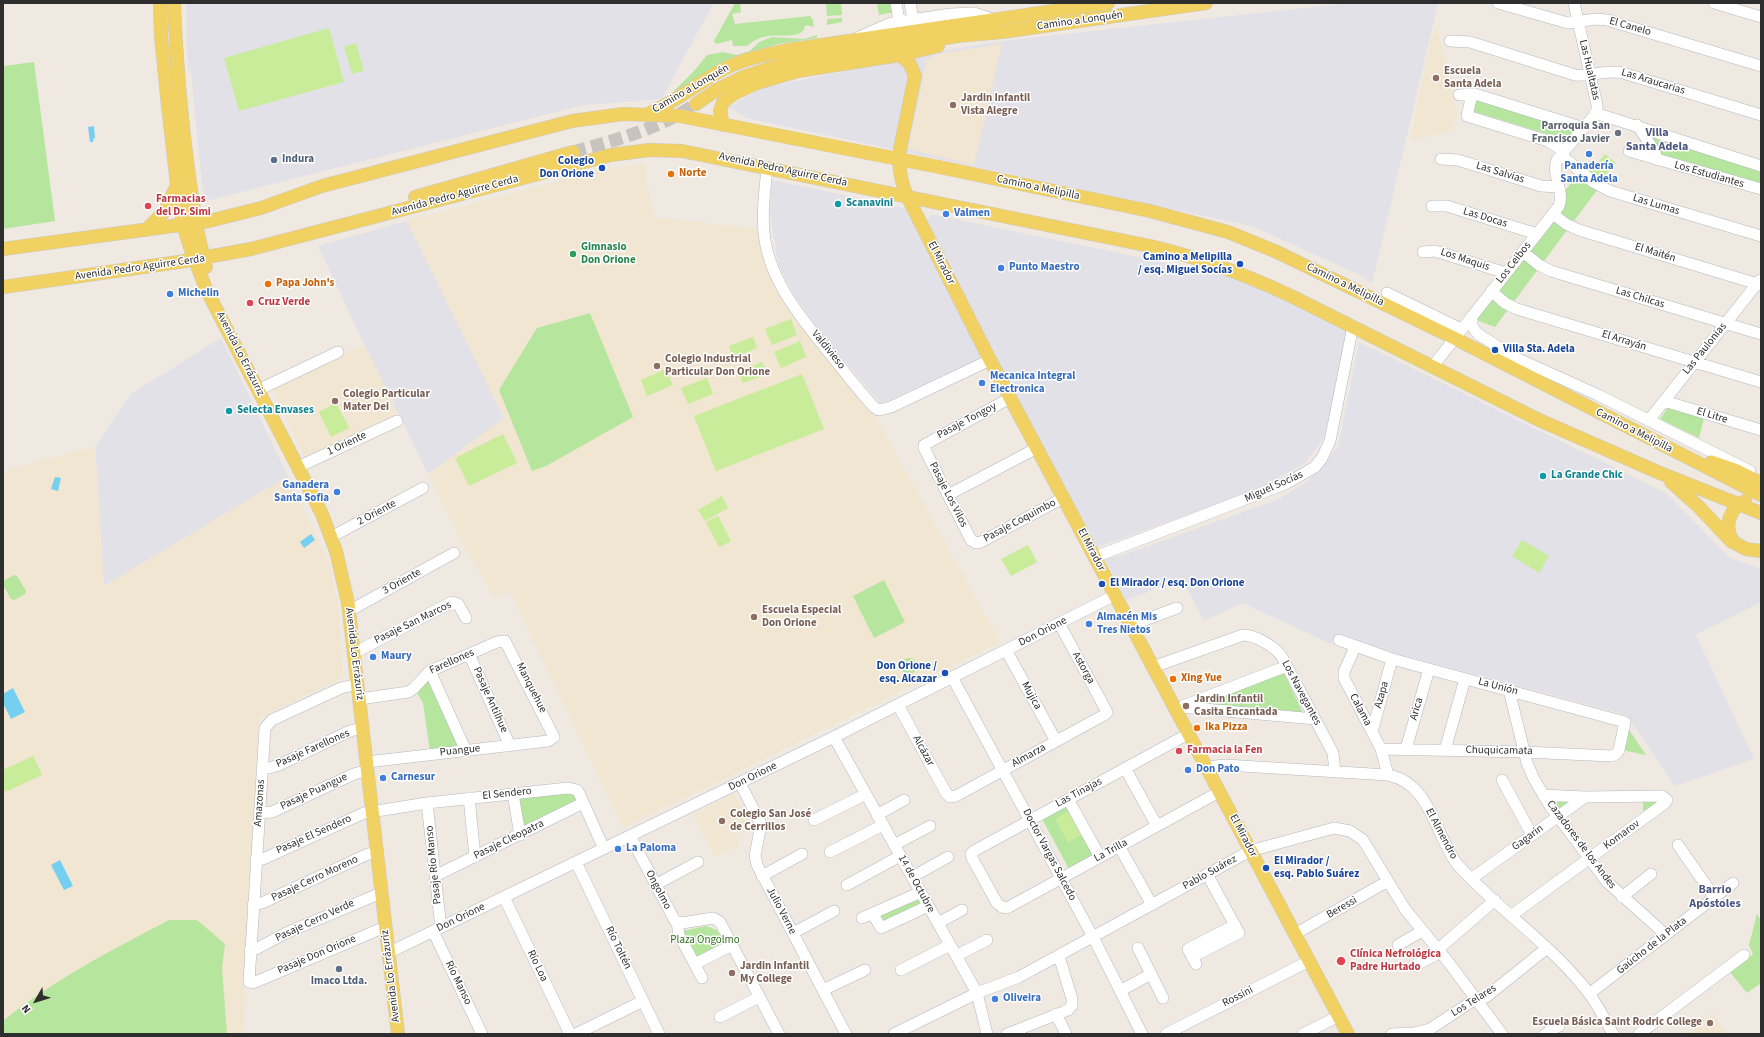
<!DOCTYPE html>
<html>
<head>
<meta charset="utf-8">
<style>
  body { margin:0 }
  #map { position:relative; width:1764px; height:1037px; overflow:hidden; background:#efe9e1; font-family:"Source Sans 3",sans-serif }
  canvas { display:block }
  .frame { position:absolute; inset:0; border:4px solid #2e2e2e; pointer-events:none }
  .north { position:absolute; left:16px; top:981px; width:40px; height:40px; -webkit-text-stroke:3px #fff; paint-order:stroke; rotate:231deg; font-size:11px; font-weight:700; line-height:16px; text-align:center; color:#2e2e2e }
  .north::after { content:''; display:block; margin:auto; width:14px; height:18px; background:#2e2e2e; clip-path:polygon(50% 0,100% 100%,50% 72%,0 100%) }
</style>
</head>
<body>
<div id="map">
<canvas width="1764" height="1037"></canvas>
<div class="frame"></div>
<div class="north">N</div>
</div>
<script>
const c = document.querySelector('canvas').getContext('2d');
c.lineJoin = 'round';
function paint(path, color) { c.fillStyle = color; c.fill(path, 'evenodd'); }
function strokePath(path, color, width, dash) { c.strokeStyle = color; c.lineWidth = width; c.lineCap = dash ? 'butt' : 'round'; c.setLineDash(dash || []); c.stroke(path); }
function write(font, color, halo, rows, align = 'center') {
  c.font = font + ' "Source Sans 3",sans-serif'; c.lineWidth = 3; c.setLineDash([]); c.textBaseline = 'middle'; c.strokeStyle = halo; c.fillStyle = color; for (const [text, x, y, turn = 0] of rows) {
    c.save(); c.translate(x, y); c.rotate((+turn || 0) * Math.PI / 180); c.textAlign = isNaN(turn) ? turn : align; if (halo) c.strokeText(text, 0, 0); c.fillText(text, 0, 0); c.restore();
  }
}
paint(new Path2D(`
  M 186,3 L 714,3 L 683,59 L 662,99 L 584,105 L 206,201 L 202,184 L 191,71 L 188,69 Z
  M 1350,3 L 1438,3 L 1372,284 L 1362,276 L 1252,226 L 746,118 L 728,107 L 762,88 L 946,50 L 1011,40 Z
  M 772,180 L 905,208 L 985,356 L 881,404 L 818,329 L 794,295 L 778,263 L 770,213 Z
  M 931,214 L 1238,278 L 1348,330 L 1324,438 L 1305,463 L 1256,490 L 1098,547 L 924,227 Z
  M 407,221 L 505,418 L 428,474 L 364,344 L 318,246 Z
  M 221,338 L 288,476 L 104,586 L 95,447 L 131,394 Z
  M 1359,342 L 1666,493 L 1730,558 L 1761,569 L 1761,602 L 1696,635 L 1754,759 L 1675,786 L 1627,715 L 1398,654 L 1338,633 L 1331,644 L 1243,603 L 1204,621 L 1182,578 L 1126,600 L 1105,559 L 1120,556 L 1277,500 L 1308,481 L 1326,461 L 1338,447 Z`), '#e3e1e8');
paint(new Path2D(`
  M 1437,26 L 1458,118 L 1452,120 L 1454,129 L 1410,142 L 1431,38 Z
  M 1002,44 L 974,165 L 908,149 L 927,60 L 937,54 Z
  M 644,164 L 654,217 L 758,229 L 765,259 L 794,314 L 878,421 L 1000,642 L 623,828 L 510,592 L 494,597 L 466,550 L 428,474 L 504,418 L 407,221 L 600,170 Z
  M 364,344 L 398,413 L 305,458 L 272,388 Z
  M 95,447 L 104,586 L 288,476 L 329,564 L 337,597 L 343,678 L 259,718 L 243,1034 L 3,1034 L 3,471 Z
  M 734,793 L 752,828 L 735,836 L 739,845 L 715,857 L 693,814 Z
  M 1713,1012 L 1725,1034 L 1688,1034 Z`), '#f0e6d1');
paint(new Path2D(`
  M 735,3 L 740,3 L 741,12 L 732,14 L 735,24 L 810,16 L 813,20 L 814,27 L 805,25 C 804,40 779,34 769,36 C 760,37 754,40 747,46 L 733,46 L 732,40 L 716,44 L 714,41 Z
  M 826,3 L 841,3 L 842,15 L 827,16 Z
  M 877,3 L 892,3 L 894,12 L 879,15 Z
  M 842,18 L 842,22 L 827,25 L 827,19 Z
  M 817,35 L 817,38 L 778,44 L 754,52 L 674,93 L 674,91 L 695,70 L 707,55 L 723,52 L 737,55 L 750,51 L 759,42 L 772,37 L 804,39 Z
  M 34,62 L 55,221 L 3,229 L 3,66 Z
  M 1477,96 L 1575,129 L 1564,143 L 1557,137 L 1472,111 Z
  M 1644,133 L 1761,167 L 1761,186 L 1635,150 L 1645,139 Z
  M 1580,170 L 1600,186 L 1495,327 L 1474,319 Z
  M 590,313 L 633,417 L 546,466 L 532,471 L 499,390 L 537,328 Z
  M 1668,407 L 1704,418 L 1699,438 L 1660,419 Z
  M 14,575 L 17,576 L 26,591 L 25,594 L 14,600 L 11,599 L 3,585 L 3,581 Z
  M 884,580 L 905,622 L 874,638 L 853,596 Z
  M901 666a8 8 0 1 1 16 0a8 8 0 1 1-16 0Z
  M 1283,671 L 1303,713 L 1190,707 Z
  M 430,677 L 461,747 L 430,751 L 423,703 L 417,693 Z
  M 1626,725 L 1646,755 L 1622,750 Z
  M 567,791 L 574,793 L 580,802 L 523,830 L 516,796 Z
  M 1551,799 L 1577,801 L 1561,812 Z
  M 1643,801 L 1661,801 L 1643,811 Z
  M 1068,802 L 1096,854 L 1069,869 L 1041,817 Z
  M 916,892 L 922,902 L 881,924 L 875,913 Z
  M 1757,914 L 1761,921 L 1761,983 L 1747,993 L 1730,972 L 1753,954 L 1749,945 Z
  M 169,920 L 197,920 L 225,944 L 222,968 L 227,1034 L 3,1034 L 3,1021 C 53,980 112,950 169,920 Z
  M 706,926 L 717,930 L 726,947 L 698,960 L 683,931 Z`), '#b6e59e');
paint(new Path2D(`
  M 329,28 L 344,82 L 239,111 L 224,58 Z
  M 356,43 L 364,71 L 352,74 L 344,47 Z
  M 1605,154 L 1616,163 L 1600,181 L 1590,172 Z
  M 791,319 L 797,335 L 772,345 L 765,329 Z
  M 753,337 L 757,348 L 733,358 L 729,346 Z
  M 800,341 L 806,357 L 781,368 L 774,352 Z
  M 762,362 L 767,374 L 743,383 L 738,372 Z
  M 666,369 L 673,385 L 647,396 L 641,380 Z
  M 802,374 L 824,429 L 716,471 L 694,416 Z
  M 707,378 L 713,394 L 688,404 L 681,388 Z
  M 336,403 L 349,428 L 331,437 L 319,412 Z
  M 503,434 L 517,463 L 469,486 L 455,458 Z
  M 722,496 L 728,508 L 705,521 L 698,510 Z
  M 718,516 L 731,541 L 719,547 L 706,522 Z
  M 1522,540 L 1549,556 L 1539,573 L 1512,556 Z
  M 1028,545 L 1037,562 L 1011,576 L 1001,559 Z
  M 33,756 L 42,775 L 5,792 L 3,787 L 3,770 Z
  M 1070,810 L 1083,834 L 1068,843 L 1055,819 Z`), '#c9ec9a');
paint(new Path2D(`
  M 94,126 L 95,138 L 93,139 L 93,142 L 90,142 L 88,127 Z
  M 55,477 L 61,478 L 58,491 L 51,489 Z
  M 311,534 L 315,540 L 304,548 L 300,542 Z
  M 13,688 L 25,712 L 11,719 L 3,703 L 3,694 Z
  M 60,860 L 73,886 L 64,890 L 51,865 Z`), '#75cff0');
strokePath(new Path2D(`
  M 573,152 C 616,140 658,129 696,104`), '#c8c4bd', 13, [13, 6]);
const minor = new Path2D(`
  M 896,3 L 899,21
  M 910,3 L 913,19
  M 1498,3 L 1568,23 L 1596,19 L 1607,20 L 1761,66
  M 1714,3 L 1761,17
  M 859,37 L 891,23 L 951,14 L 974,13 L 995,20
  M 1450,41 L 1470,42 L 1575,75 C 1591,77 1606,69 1623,73 L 1761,115
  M 1472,94 L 1467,116 L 1548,141 L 1564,151
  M 1459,95 L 1475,94 L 1584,128
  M 1595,113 L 1761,166
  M 1637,125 L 1652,147 L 1658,160
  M 1629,151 L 1761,189
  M 1561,155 L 1593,182 L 1610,191 L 1761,236
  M 1441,159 L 1458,160 L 1541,186 L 1559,187
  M 767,167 C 765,191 761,217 765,240 C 772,286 807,325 835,360 C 848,376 860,392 874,407 L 879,410 L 891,407 L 990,360
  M 1432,206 L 1447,206 L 1537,234
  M 1553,214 L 1566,224 L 1579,230 L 1761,285
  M 1423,252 L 1435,251 L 1506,273
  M 1523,252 L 1539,265 L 1551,271 L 1761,334
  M 1491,291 L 1505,303 L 1517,309 L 1761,382
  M 1387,293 L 1461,329
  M 1472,316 L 1472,326 L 1478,334 L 1514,357 L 1598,395 L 1750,471
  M 1433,366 L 1559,206 C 1565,191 1551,175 1557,160 L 1597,112 L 1597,105 L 1574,3
  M 258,390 L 338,352
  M 1010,398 L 924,445 L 924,448 L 971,540 L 976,543 L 981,542 L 1063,498
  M 1664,401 L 1761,430
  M 1649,420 L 1760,280
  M 298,467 L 397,421
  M 948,495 L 1037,448
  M 331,537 L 423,488
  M 1095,557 L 1287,483 L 1315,467 L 1322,458 L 1330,441 L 1353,326
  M 349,611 L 454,553
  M 1131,625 L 1177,608
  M 1339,640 L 1392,659 L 1625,722 L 1619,750 L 1616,754 L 1612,756 L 1524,752 L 1381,749
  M 1355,647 L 1344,672 L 1344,678 L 1381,749 L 1388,775
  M 1006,650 L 1056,741
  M 354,653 L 452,602 L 458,604 L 466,618
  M 469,654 L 510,746
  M 1153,667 L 1243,635 C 1255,635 1276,647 1282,657 L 1333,753 L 1335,772
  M 430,671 L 466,751
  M 952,677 L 1093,937 L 1142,1034
  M 358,684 L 341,688 L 272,720 L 265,728 L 249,982 L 253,983 L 385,927
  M 1509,690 L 1527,763 L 1534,779 L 1550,806 L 1607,882 L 1666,935
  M 360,699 L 408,692 L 413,689 L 430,671 L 497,642 L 505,641 L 554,737 L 548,741 L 367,762
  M 898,705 L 946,793 L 950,797 L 956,796 L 1104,715 L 1107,712 L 1059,623
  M 1183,706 L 1287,666
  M 1181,707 L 1315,719
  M 1372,732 L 1392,659
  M 1188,734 L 974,851 L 971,854 L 972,858 L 997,903 L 1002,907 L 1007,908 L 1219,792
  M 834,737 L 977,993 L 987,1034
  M 1406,749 L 1429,669
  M 1445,750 L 1465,679
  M 1206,767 L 1225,765 L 1388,775 C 1430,783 1435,834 1457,864 C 1496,908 1547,941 1584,987 C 1596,1001 1604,1018 1613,1034
  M 262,768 L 269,768 L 279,765 L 350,731 L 363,728
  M 1125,768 L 1157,826
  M 1502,780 L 1532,835
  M 740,783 L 761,824 L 755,856 L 757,865 L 846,1034
  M 513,794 L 520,835
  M 469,798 L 475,857
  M 1068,799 L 1100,857
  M 427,803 L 440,919 L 442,927
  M 259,813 L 272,812 L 354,774 L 368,770
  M 877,815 L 904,800
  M 814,820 L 866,794
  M 630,836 L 675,921 L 682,923 L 713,918 L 720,922 L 779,1034
  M 894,845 L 930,826
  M 1678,845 L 1715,898
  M 1119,846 L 1152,905
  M 830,852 L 883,825
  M 256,859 L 263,859 L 364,813 L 427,803 L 568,788 L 577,790 L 579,793 L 604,849
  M 576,862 L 659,1034
  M 435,876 L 583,803
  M 762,876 L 802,854
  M 912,877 L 948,857
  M 1471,879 L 1585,797
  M 655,885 L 698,862
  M 847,885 L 900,856
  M 504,897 L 570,1034
  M 1622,897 L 1651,874
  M 253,905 L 262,903 L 368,854 L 376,853
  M 873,914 L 881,928 L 928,906
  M 1512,915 L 1665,803 L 1667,800 L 1662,796 L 1585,797 L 1543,795
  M 862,918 L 921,892
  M 677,922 L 679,935 L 702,978
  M 938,923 L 962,910
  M 433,931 L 482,1034
  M 793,933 L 834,911
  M 1295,934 L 1388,881
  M 1398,945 L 1422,931
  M 1138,948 L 1163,998
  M 250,950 L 256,949 L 286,933 L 381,893
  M 388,953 L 834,737 L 1115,595
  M 956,956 L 987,940
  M 1192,957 L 1239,933 L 1207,874
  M 695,964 L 732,945
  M 1196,964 L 1188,949 L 1235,925
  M 1414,966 L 1437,954 L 1443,945 L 1495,900
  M 901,970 L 950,945
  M 823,990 L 865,970
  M 1120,991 L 1151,974
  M 1589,994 L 1733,883
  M 1056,1014 L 1066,1034
  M 720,1017 L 759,997
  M 576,1034 L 643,1001
  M 894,1034 L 977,993 L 1019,977 L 1250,851 L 1334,828 L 1350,831 L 1363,840 L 1405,909 L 1449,963 L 1502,1034
  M 1007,1034 L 1068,1010 L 1072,1005 L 1072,999 L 1059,956
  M 1166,1034 L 1309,961
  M 1303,1034 L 1339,1016
  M 1392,1034 L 1414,1033 L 1430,1029 L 1471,1002 L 1486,997 L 1547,948
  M 1545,1034 L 1559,1026
  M 1639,1034 L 1744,955`);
const major = new Path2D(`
  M 160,3 L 161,37 L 168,106 L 177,185 L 183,225 L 190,247 L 206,289 L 322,514 L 336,551 L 348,603 L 398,1034
  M 174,3 C 177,76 184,150 196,222 C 198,238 203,252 206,267
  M 900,55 L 910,64 L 915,76 L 900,149 C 898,166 900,180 907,196 L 990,360 L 1348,1034
  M 696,104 L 718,89 L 743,77 L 786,63 L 958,36 L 1002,32 L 1206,3
  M 650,113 C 676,101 697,84 722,70 C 742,59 765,55 787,50 L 1108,3
  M 723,125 L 720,111 L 723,102 L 735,93 L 757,83 L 798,71 L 900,55 L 938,46
  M 415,197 L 573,152
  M 146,230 L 165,211 L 177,185
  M 3,249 L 209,221 L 261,208 L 322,186 L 572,121 L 623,114 L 680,116 L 939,167 L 1150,211 L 1228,232 L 1277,252 L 1454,338 L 1761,495
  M 3,287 L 179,262 L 251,249 L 611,155 L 649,150 L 682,151 L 1150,246 C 1198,257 1244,274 1289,295 L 1539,420 L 1660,473 L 1761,513
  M 1711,462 L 1737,471 L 1761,483
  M 1671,482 L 1698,506 L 1731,541 L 1746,549 L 1761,551
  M 1733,541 C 1723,526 1730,508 1745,501`);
strokePath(minor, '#b4b7c1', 12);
strokePath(major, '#c9c9c9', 14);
strokePath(minor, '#fff', 11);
strokePath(major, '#f2d163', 13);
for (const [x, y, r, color] of [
  [1436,78,4,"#8d6e63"],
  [953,105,4,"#8d6e63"],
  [1618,133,4,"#6b7280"],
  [1589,154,4,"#3f7fe0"],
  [274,160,4,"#5c6f8a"],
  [602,168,4,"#1a4fb4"],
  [671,174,4,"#e8710a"],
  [838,204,4,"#0f9aa8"],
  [148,206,4,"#e0444e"],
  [946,214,4,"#3f7fe0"],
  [573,254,4,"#2e9e5b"],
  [1240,264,4,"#1a4fb4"],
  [1001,268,4,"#3f7fe0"],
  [268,284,4,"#e8710a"],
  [170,294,4,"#3f7fe0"],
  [250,303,4,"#e0444e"],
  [1495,350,4,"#1a4fb4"],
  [657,366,4,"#8d6e63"],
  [982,383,4,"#3f7fe0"],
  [335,401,4,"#8d6e63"],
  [229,411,4,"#0f9aa8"],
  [1543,476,4,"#0f9aa8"],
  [337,492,4,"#3f7fe0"],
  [1102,584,4,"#1a4fb4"],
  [754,617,4,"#8d6e63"],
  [1089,624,4,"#3f7fe0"],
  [373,657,4,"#3f7fe0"],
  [945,673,4,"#1a4fb4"],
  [1173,679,4,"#e8710a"],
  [1186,706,4,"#8d6e63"],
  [1197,728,4,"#e8710a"],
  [1179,751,4,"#e0444e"],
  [1188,770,4,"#3f7fe0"],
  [383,778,4,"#3f7fe0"],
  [722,821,4,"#8d6e63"],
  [618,849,4,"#3f7fe0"],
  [1266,868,4,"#1a4fb4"],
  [1341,961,5,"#e0444e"],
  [339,969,4,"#5c6f8a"],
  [732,973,4,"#8d6e63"],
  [995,999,4,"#3f7fe0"],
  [1710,1023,4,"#8d6e63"]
]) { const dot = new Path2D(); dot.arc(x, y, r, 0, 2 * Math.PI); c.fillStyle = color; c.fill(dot); strokePath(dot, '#fff', 1.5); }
write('11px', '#2e2e2e', '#fff', [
  ["Camino a Lonquén",1080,21,-8],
  ["El Canelo",1630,27,16],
  ["Las Hualtatas",1589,70,77],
  ["Las Araucarias",1653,82,17],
  ["Camino a Lonquén",691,89,-30],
  ["Avenida Pedro Aguirre Cerda",783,170,12],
  ["Las Salvias",1500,173,17],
  ["Los Estudiantes",1709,175,16],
  ["Camino a Melipilla",1038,188,12],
  ["Avenida Pedro Aguirre Cerda",455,196,-15],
  ["Las Lumas",1656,205,17],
  ["Las Docas",1485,218,17],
  ["El Maitén",1655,253,17],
  ["Los Maquis",1465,260,18],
  ["El Mirador",941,263,63],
  ["Los Ceibos",1514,263,-52],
  ["Avenida Pedro Aguirre Cerda",140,268,-8],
  ["Camino a Melipilla",1345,285,26],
  ["Las Chilcas",1640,298,17],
  ["El Arrayán",1624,341,17],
  ["Las Paulonias",1705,349,-51],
  ["Valdivieso",828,350,51],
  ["Avenida Lo Errázuriz",240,354,63],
  ["El Litre",1712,416,17],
  ["Pasaje Tongoy",967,421,-28],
  ["Camino a Melipilla",1634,431,27],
  ["1 Oriente",347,444,-25],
  ["Miguel Socías",1274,487,-24],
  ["Pasaje Los Vilos",948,495,63],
  ["2 Oriente",377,513,-28],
  ["Pasaje Coquimbo",1020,521,-28],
  ["El Mirador",1091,550,62],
  ["3 Oriente",402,582,-29],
  ["Pasaje San Marcos",413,623,-26],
  ["Don Orione",1043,632,-27],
  ["Avenida Lo Errázuriz",354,654,83],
  ["Farellones",452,662,-24],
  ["Astorga",1083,668,61],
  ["La Unión",1498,687,15],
  ["Manquehue",531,688,63],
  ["Los Navegantes",1301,693,62],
  ["Azapa",1382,695,-74],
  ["Mujica",1031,696,61],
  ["Pasaje Antilhue",490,700,66],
  ["Arica",1417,709,-74],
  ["Calama",1360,710,62],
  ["Pasaje Farellones",313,749,-24],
  ["Puangue",460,751,-6],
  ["Alcázar",923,751,61],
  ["Chuquicamata",1499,751,1],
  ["Almarza",1029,756,-29],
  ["Don Orione",753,777,-26],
  ["Pasaje Puangue",314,792,-25],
  ["Las Tinajas",1079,793,-28],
  ["El Sendero",507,794,-6],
  ["Amazonas",260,803,-86],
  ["El Almendro",1441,834,62],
  ["Pasaje El Sendero",314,835,-24],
  ["Komarov",1622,835,-36],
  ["El Mirador",1243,836,62],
  ["Gagarin",1528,838,-36],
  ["Pasaje Cleopatra",509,840,-26],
  ["Cazadores de los Andes",1581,845,53],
  ["La Trilla",1111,851,-29],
  ["Doctor Vargas Salcedo",1049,855,62],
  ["Pasaje Río Manso",434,865,-96],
  ["Pablo Suárez",1210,873,-29],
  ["Pasaje Cerro Moreno",315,879,-25],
  ["14 de Octubre",916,884,61],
  ["Ongolmo",658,890,62],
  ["Beressi",1342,908,-30],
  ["Julio Verne",781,911,62],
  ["Don Orione",461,918,-26],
  ["Pasaje Cerro Verde",315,921,-25],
  ["Gaúcho de la Plata",1652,946,-38],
  ["Río Toltén",618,948,64],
  ["Pasaje Don Orione",317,955,-23],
  ["Río Loa",537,966,64],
  ["Avenida Lo Errázuriz",391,976,-97],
  ["Río Manso",458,983,64],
  ["Rossini",1238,997,-27],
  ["Los Telares",1474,1001,-32]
]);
write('bold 11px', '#785e54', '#fff', [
  ["Escuela",1444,72],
  ["Santa Adela",1444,85],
  ["Jardin Infantil",961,99],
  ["Vista Alegre",961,112],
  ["Colegio Industrial",665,360],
  ["Particular Don Orione",665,373],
  ["Colegio Particular",343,395],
  ["Mater Dei",343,408],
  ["Escuela Especial",762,611],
  ["Don Orione",762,624],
  ["Jardin Infantil",1194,700],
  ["Casita Encantada",1194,713],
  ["Colegio San José",730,815],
  ["de Cerrillos",730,828],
  ["Jardin Infantil",740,967],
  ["My College",740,980],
  ["Escuela Básica Saint Rodric College",1702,1023,"right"]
], 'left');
write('bold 11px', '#5b616d', '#fff', [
  ["Parroquia San",1610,127],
  ["Francisco Javier",1610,140]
], 'right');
write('bold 11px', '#4e5e75', '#fff', [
  ["Indura",282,160],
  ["Imaco Ltda.",339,982,"center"]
], 'left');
write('bold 11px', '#164399', '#fff', [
  ["Colegio",594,162],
  ["Don Orione",594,175],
  ["Camino a Melipilla",1232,258],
  ["/ esq. Miguel Socías",1232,271],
  ["Villa Sta. Adela",1503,350,"left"],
  ["El Mirador / esq. Don Orione",1110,584,"left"],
  ["Don Orione /",937,667],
  ["esq. Alcazar",937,680],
  ["El Mirador /",1274,862,"left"],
  ["esq. Pablo Suárez",1274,875,"left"]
], 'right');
write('bold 11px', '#366cbe', '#fff', [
  ["Panadería",1589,167,"center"],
  ["Santa Adela",1589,180,"center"],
  ["Valmen",954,214],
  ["Punto Maestro",1009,268],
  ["Michelin",178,294],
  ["Mecanica Integral",990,377],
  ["Electronica",990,390],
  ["Ganadera",329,486,"right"],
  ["Santa Sofia",329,499,"right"],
  ["Almacén Mis",1097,618],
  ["Tres Nietos",1097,631],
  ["Maury",381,657],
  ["Don Pato",1196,770],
  ["Carnesur",391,778],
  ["La Paloma",626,849],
  ["Oliveira",1003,999]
], 'left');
write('bold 11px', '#c56008', '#fff', [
  ["Norte",679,174],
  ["Papa John's",276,284],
  ["Xing Yue",1181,679],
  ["Ika Pizza",1205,728]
], 'left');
write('bold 11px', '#be3a42', '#fff', [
  ["Farmacias",156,200],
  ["del Dr. Simi",156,213],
  ["Cruz Verde",258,303],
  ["Farmacia la Fen",1187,751],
  ["Clínica Nefrológica",1350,955],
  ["Padre Hurtado",1350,968]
], 'left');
write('bold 11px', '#0d838f', '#fff', [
  ["Scanavini",846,204],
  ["Selecta Envases",237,411],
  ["La Grande Chic",1551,476]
], 'left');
write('bold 11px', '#27864d', '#fff', [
  ["Gimnasio",581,248],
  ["Don Orione",581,261]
], 'left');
write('11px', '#2c6e1b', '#fff', [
  ["Plaza Ongolmo",705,941]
]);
write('bold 12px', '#4d5680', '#fff', [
  ["Villa",1657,133],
  ["Santa Adela",1657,147],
  ["Barrio",1715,890],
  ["Apóstoles",1715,904]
]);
</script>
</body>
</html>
